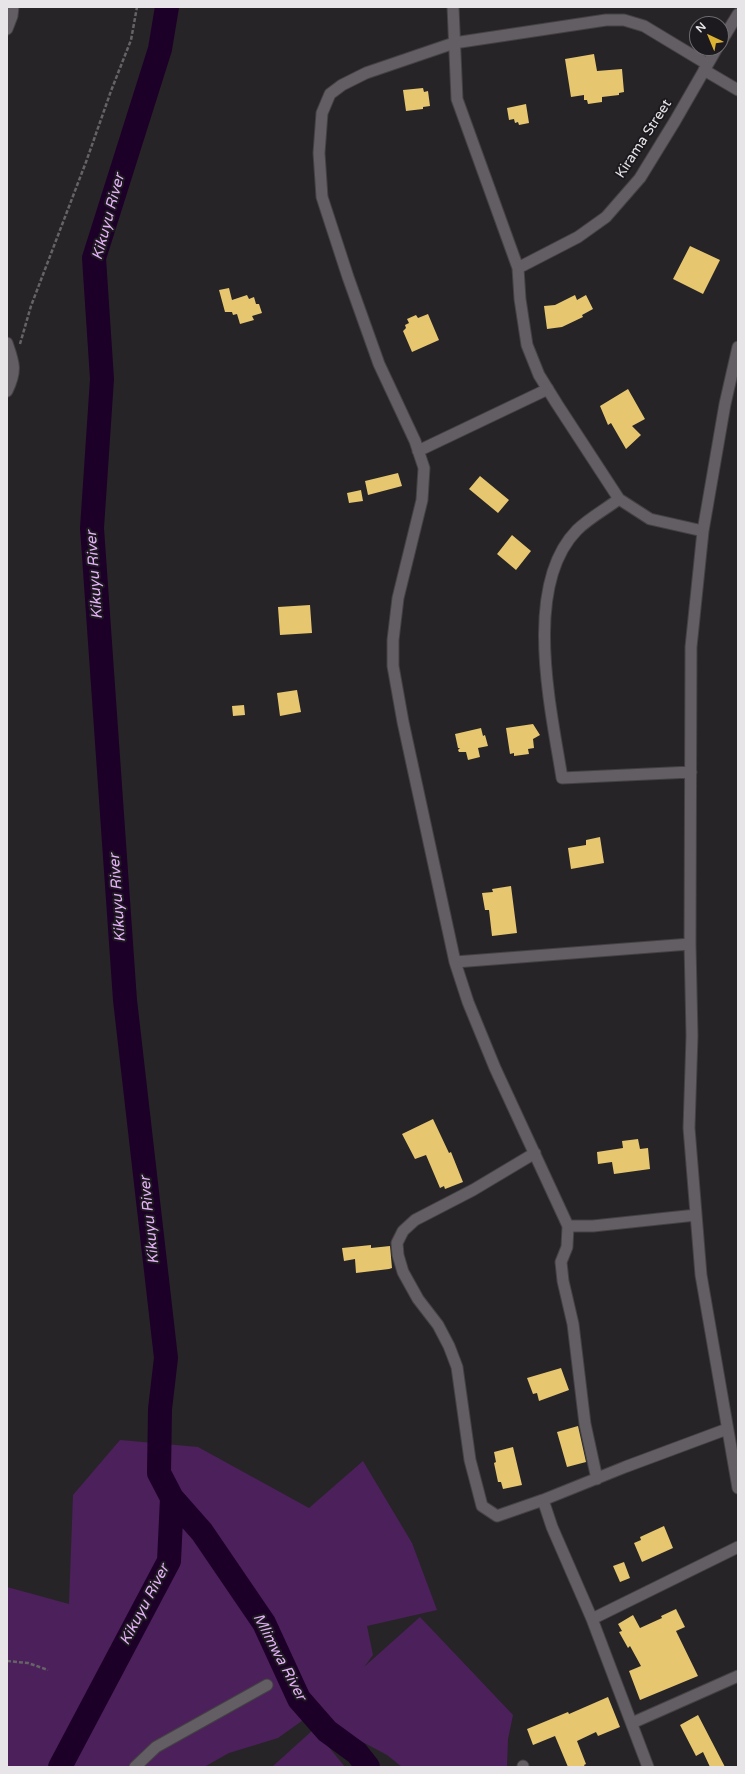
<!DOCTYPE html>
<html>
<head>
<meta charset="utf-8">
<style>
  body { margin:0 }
  #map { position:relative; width:745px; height:1774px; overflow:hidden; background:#272428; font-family:"Varela Round",sans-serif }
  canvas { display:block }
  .frame { position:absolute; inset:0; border:8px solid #e7e5e7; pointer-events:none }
  .north { position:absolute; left:689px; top:16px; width:40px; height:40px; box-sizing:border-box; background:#1d1a1f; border:1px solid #6e6b6f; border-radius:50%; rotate:316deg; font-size:11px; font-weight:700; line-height:16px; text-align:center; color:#e7e5e7 }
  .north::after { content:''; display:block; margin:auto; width:14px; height:18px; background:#dcb233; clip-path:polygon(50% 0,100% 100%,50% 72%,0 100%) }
</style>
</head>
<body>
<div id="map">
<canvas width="745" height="1774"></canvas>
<div class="frame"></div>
<div class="north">N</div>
</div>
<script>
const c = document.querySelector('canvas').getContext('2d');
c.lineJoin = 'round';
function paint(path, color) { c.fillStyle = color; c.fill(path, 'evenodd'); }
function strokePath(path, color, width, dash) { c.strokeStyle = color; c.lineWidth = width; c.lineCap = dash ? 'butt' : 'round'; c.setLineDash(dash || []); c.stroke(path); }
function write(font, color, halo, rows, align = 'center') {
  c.font = font + ' "Varela Round",sans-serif'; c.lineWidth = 4; c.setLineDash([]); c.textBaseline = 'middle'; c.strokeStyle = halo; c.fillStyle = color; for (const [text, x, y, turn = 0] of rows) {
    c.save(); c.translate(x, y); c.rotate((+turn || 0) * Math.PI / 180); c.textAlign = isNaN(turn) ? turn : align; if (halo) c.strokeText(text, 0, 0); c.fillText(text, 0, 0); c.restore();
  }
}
paint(new Path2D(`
  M 120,1440 L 198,1447 L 309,1508 L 363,1461 L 412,1543 L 437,1610 L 367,1626 L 373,1655 L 364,1667 L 420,1617 L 513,1715 L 508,1739 L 507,1767 L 402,1767 L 387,1755 L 344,1732 L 320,1708 L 278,1738 L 229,1753 L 204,1767 L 7,1767 L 7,1587 L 69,1604 L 73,1495 Z
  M 314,1729 L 345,1767 L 272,1767 Z`), '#4c205b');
strokePath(new Path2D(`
  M 172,1498 L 202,1532 L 264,1623 L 299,1699 L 327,1731 L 357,1753 L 368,1767
  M 60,1767 L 169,1561 L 172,1498 L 159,1473 L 160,1409 L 166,1358 L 125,1000 L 92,528 L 102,379 L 94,258 L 160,49 L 167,7`), '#1d0028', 24);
paint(new Path2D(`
  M 594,54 L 597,71 L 622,69 L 624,92 L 619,93 L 619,95 L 602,97 L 602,102 L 588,104 L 587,100 L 584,100 L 584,95 L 571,97 L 565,59 Z
  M 423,88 L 424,92 L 428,91 L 430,106 L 423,107 L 423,109 L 406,111 L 403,90 Z
  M 526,104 L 529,123 L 519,125 L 518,122 L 515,123 L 514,119 L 509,120 L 507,108 Z
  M 690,246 L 720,260 L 703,294 L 673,279 Z
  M 229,288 L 232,300 L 247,295 L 249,299 L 254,297 L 256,304 L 259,304 L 262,313 L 252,316 L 254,320 L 240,324 L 237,314 L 233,315 L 232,312 L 225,312 L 219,290 Z
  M 575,295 L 577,300 L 586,295 L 593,309 L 582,315 L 583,317 L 562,327 L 547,329 L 544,306 L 555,305 Z
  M 428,314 L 439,340 L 412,352 L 403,331 L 406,328 L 405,325 L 409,323 L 407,319 L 416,315 L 418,318 Z
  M 628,389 L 645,419 L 632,426 L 641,435 L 626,449 L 611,423 L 608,425 L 600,406 Z
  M 398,473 L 402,486 L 368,495 L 365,481 Z
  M 480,476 L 509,500 L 498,513 L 469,489 Z
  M 361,490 L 363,501 L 349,503 L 347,493 Z
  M 512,535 L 531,551 L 516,570 L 497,554 Z
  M 310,605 L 312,633 L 280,635 L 278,607 Z
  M 297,690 L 301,712 L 280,716 L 277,693 Z
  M 244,705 L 245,715 L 233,716 L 232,706 Z
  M 533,724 L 540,735 L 533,739 L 534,748 L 528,749 L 529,754 L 514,756 L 514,753 L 510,754 L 506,728 Z
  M 481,728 L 483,736 L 485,735 L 488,746 L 478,748 L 480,757 L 468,760 L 466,752 L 459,752 L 458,750 L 460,748 L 458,748 L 455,734 Z
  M 600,837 L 604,863 L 571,869 L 568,848 L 586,845 L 586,840 Z
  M 511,886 L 517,933 L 492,936 L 489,910 L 485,910 L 482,893 L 493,892 L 492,889 Z
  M 433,1119 L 449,1153 L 451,1152 L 463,1182 L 445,1189 L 444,1186 L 440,1188 L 426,1155 L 415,1159 L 402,1134 Z
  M 638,1139 L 640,1149 L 648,1148 L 650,1169 L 614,1174 L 612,1162 L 598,1164 L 597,1152 L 623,1148 L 622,1141 Z
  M 371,1245 L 371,1248 L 390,1246 L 392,1268 L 389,1269 L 356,1273 L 355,1259 L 344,1261 L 342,1248 Z
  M 561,1368 L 569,1390 L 539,1401 L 537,1393 L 533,1394 L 527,1378 Z
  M 578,1426 L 586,1462 L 567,1467 L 557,1432 Z
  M 513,1447 L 522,1485 L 503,1489 L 501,1482 L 498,1482 L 494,1463 L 496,1462 L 494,1452 Z
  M 664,1526 L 673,1548 L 642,1562 L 634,1543 L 641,1540 L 640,1537 Z
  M 624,1562 L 630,1578 L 620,1582 L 613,1566 Z
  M 676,1609 L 685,1627 L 676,1631 L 698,1676 L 640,1700 L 629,1671 L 641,1666 L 630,1646 L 628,1648 L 619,1632 L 622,1631 L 618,1624 L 633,1615 L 640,1628 L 662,1618 L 661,1616 Z
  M 608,1697 L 620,1727 L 598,1736 L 596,1732 L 577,1741 L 586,1764 L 584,1765 L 585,1767 L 568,1767 L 555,1736 L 533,1745 L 527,1729 L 568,1712 L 569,1714 Z
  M 698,1715 L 725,1767 L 710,1767 L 703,1752 L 696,1756 L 680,1725 Z`), '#e6c66f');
const minor = new Path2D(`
  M 453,7 L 457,99 L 518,268 L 520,299 L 527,345 L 539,375 L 557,404 L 619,499 L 650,519 L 703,531
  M 7,29 L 12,16 L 13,7
  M 721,42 L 738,14
  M 704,70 L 738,90
  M 518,268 L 578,237 L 606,217 L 640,178 L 675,121 L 717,48
  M 7,343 C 14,363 17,370 7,391
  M 738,347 L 725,404 L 703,531 L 691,647 L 690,944 L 692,1036 L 689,1128 L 701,1275 L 738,1488
  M 418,451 L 548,389
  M 619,499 C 606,509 589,518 577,530 C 522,586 551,709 562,778 L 691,772
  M 455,962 L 690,944
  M 535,1153 L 473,1190 L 415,1220 L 403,1231 L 397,1243 L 398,1255 L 403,1272 L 418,1299 L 438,1325 L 449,1346 L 457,1367 L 470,1460 L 475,1479 L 482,1506 L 497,1516 L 543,1500
  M 568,1226 L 593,1226 L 696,1215
  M 597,1479 L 585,1424 L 573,1324 L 563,1281 L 561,1262 L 567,1247 L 568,1226 L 495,1068 L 468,1002 L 455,962 L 403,722 L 393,666 L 393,640 L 398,598 L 422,500 L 424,468 L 415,441 L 379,364 L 348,277 L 322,197 L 319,153 L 322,113 L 330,94 L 342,85 L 366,73 L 454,43 L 606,20 L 624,20 L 644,26 L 707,64
  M 592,1619 L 738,1547
  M 632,1723 L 738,1676
  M 523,1766 L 523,1767
  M 135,1767 L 156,1747 L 267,1685
  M 648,1767 L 592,1619 L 552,1527 L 543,1500 L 625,1467 L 727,1429`);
strokePath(minor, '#444144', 13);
strokePath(new Path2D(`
  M 20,344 L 31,306 L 86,162 L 111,91 L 131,40 L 137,7
  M 7,1661 L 28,1663 L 48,1670`), '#656366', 2.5, [4, 2]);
strokePath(minor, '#625e63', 11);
write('14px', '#e7e5e7', '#1d1a1f', [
  ["Kirama Street",644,139,-57]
]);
write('italic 15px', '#e5b0f9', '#1d1a1f', [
  ["Kikuyu River",109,217,-75],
  ["Kikuyu River",95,575,-94],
  ["Kikuyu River",118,898,-94],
  ["Kikuyu River",150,1220,-96],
  ["Kikuyu River",145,1605,-62],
  ["Mlimwa River",279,1657,62]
]);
</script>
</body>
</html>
